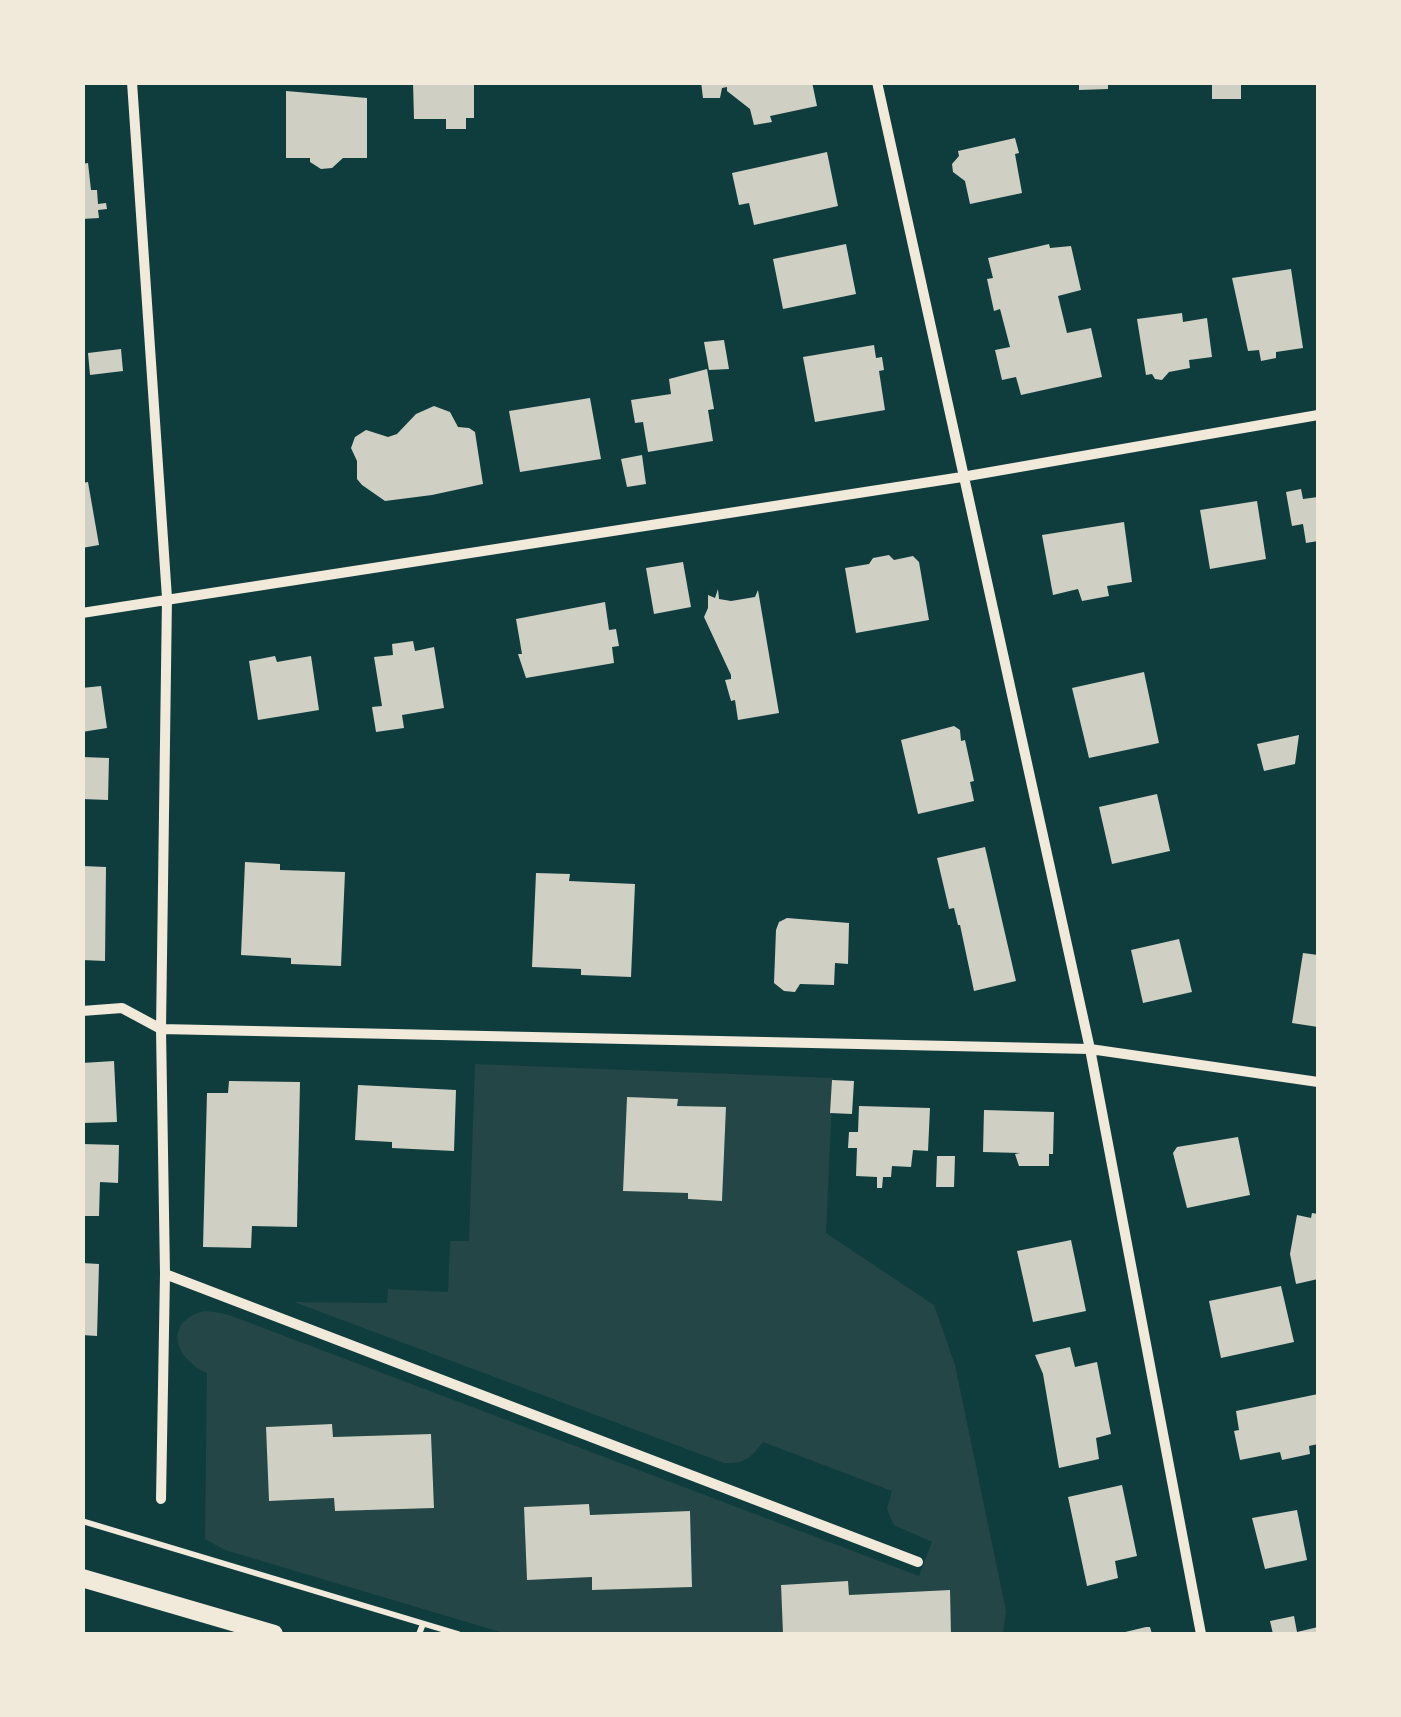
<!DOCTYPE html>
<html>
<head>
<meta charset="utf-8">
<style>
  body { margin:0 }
  #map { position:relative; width:1401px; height:1717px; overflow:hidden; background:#0f3d3e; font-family:"Roboto Serif",serif }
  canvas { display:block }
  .frame { position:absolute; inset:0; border:85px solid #f1e9da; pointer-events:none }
</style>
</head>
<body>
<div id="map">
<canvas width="1401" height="1717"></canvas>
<div class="frame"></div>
</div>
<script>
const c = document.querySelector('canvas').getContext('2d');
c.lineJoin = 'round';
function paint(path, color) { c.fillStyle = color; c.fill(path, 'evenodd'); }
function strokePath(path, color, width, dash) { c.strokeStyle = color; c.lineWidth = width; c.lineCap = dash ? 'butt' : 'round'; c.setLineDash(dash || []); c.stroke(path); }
paint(new Path2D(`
  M 475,1064 L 833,1078 L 826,1233 L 934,1305 L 955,1365 L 1006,1611 L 1003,1634 L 951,1634 L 949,1590 L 849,1595 L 848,1582 L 781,1585 L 783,1634 L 507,1634 L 225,1550 L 205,1539 L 207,1373 C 181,1362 161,1329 197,1313 C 206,1309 219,1313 229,1315 L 919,1576 L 932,1542 L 894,1525 L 887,1509 L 892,1491 L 763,1442 C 751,1458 744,1464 724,1463 L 294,1302 L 387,1303 L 388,1289 L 448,1292 L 450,1241 L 469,1241 ZM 627,1098 L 677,1099 L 677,1106 L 726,1108 L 722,1201 L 689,1199 L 688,1193 L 623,1190 ZM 332,1424 L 333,1437 L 431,1434 L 434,1507 L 335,1511 L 334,1498 L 269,1501 L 266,1427 ZM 589,1504 L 590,1515 L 690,1511 L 692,1586 L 593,1590 L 592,1577 L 527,1579 L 524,1507 Z`), '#244646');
paint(new Path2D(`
  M 413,82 L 474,82 L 474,118 L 466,118 L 466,129 L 446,129 L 446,119 L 414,119 Z
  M 701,82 L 812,82 L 817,106 L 770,116 L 772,122 L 754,125 L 750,109 L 727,91 L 727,87 L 722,88 L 720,98 L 703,98 Z
  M 1079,82 L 1108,82 L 1108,89 L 1079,90 Z
  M 1212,82 L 1241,82 L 1241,99 L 1212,99 Z
  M 286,91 L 367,98 L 367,158 L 343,158 L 332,168 L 321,169 L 310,162 L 310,158 L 286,158 Z
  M 1015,138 L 1019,153 L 1015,154 L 1022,193 L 970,204 L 965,181 L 953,172 L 952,164 L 959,156 L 958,151 Z
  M 827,152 L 838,206 L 754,225 L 749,203 L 739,205 L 732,173 Z
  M 88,163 L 91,190 L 97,190 L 98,204 L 106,203 L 107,209 L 98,210 L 99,218 L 82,219 L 82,164 Z
  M 846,244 L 856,294 L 783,309 L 773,259 Z
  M 1049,244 L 1050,248 L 1071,246 L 1081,290 L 1058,296 L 1067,333 L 1091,328 L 1102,377 L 1021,395 L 1016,377 L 1002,380 L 995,350 L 1010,347 L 1000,309 L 994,311 L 987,279 L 993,278 L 988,258 Z
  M 1291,269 L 1303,348 L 1276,352 L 1276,358 L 1261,361 L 1259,350 L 1248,351 L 1232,278 Z
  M 1182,313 L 1183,322 L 1207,318 L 1212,357 L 1189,360 L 1190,368 L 1169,372 L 1162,380 L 1155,379 L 1152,374 L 1146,375 L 1137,319 Z
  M 724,340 L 729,369 L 709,370 L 704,342 Z
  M 874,345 L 876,358 L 882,357 L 884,370 L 879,371 L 885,410 L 815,422 L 803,357 Z
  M 121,349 L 123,371 L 90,375 L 88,353 Z
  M 707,369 L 714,409 L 708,410 L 713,441 L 648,452 L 643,422 L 635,423 L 631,400 L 671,394 L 669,379 Z
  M 590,398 L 601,459 L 520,472 L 509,411 Z
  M 434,406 L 450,412 L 458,427 L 469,428 L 475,432 L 483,484 L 432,495 L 385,501 L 362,485 L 357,479 L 357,461 L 351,448 L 355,437 L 366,430 L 388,437 L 397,434 L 416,414 Z
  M 642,455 L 646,484 L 627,487 L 621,459 Z
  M 88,482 L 99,545 L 82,548 L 82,483 Z
  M 1301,489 L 1303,499 L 1318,497 L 1318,541 L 1306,543 L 1303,524 L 1292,526 L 1286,492 Z
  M 1257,501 L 1266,559 L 1210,569 L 1200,510 Z
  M 1124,522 L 1132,582 L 1107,586 L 1109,596 L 1082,601 L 1078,589 L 1053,595 L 1042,535 Z
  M 889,555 L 894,560 L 913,556 L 919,562 L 929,620 L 856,633 L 845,568 L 869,564 L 873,558 Z
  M 683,562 L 691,607 L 654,614 L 646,568 Z
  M 718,589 L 719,599 L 731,601 L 755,597 L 758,590 L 779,713 L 738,720 L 735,700 L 731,701 L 725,680 L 731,679 L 731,675 L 704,617 L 708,608 L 708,595 L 715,598 Z
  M 605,602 L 609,630 L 616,629 L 619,646 L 612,647 L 614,663 L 526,678 L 518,654 L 522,654 L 516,619 Z
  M 413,641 L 415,651 L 434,647 L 444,708 L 402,715 L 404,728 L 376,732 L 372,707 L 382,706 L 374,657 L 393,655 L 392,644 Z
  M 275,656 L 277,662 L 311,656 L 319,710 L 258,720 L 249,661 Z
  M 1144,672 L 1159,743 L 1089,758 L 1072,688 Z
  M 101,686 L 107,728 L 82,732 L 82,688 Z
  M 954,726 L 960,730 L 961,741 L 965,740 L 974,781 L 970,782 L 974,801 L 918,814 L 901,740 Z
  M 1299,735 L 1295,764 L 1264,771 L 1257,744 Z
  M 82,757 L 109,758 L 108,800 L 82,799 Z
  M 1157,794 L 1170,851 L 1112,864 L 1099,807 Z
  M 985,847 L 1016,981 L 974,991 L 960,925 L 958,925 L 954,908 L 949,909 L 937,858 Z
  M 245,862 L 280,864 L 280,870 L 345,872 L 341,966 L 291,964 L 291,958 L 241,955 Z
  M 82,866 L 106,867 L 105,961 L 82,960 Z
  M 536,873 L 570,874 L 569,881 L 635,884 L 631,977 L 581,975 L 581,969 L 532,967 Z
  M 787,918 L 849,923 L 848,964 L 835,963 L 834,985 L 800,984 L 795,992 L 784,991 L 774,983 L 776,930 L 779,922 Z
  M 1179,939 L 1192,992 L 1143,1003 L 1131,950 Z
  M 1303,953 L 1318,955 L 1318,1027 L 1292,1023 Z
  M 114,1061 L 117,1122 L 82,1123 L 82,1063 Z
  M 832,1080 L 854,1081 L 852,1114 L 830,1113 Z
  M 229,1081 L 300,1082 L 297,1227 L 252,1226 L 251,1248 L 203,1247 L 207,1093 L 228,1093 Z
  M 358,1085 L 456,1090 L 454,1151 L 392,1148 L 392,1142 L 355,1140 Z
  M 627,1097 L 678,1099 L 677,1106 L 726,1107 L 722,1201 L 688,1199 L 688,1193 L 623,1191 Z
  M 859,1106 L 930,1108 L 928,1151 L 913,1150 L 911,1167 L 892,1166 L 891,1177 L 883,1177 L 882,1188 L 877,1188 L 877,1177 L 856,1176 L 857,1148 L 848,1148 L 849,1132 L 858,1132 Z
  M 984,1110 L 1054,1112 L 1053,1154 L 1049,1154 L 1049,1166 L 1019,1166 L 1015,1154 L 1020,1153 L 983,1152 Z
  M 1238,1137 L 1250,1195 L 1187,1208 L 1173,1153 L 1177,1147 Z
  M 82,1144 L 119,1145 L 118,1183 L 100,1182 L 99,1216 L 82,1216 Z
  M 937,1156 L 955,1156 L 954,1187 L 936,1187 Z
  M 1312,1213 L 1318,1214 L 1318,1279 L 1296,1284 L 1290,1254 L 1297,1215 L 1311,1218 Z
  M 1071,1240 L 1086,1311 L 1033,1322 L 1017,1251 Z
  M 82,1263 L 99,1264 L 97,1336 L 82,1335 Z
  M 1281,1286 L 1294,1342 L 1221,1358 L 1209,1301 Z
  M 1070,1347 L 1075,1367 L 1097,1362 L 1111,1434 L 1096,1438 L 1099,1459 L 1059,1468 L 1043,1374 L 1035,1355 Z
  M 1318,1394 L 1318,1444 L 1309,1446 L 1310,1454 L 1282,1460 L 1280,1452 L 1240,1460 L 1234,1431 L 1239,1430 L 1236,1411 Z
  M 332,1424 L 333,1437 L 431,1434 L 434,1508 L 335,1511 L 334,1498 L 269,1501 L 266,1427 Z
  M 1122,1485 L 1137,1556 L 1115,1561 L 1118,1578 L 1087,1586 L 1068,1497 Z
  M 589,1504 L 590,1515 L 690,1511 L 692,1587 L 592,1590 L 592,1577 L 527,1580 L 524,1507 Z
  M 1297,1510 L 1307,1560 L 1265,1569 L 1252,1518 Z
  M 848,1581 L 849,1595 L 950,1590 L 951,1634 L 783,1634 L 781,1585 Z
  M 1294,1616 L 1297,1632 L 1318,1627 L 1318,1634 L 1273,1634 L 1270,1621 Z
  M 1146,1627 L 1150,1627 L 1152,1634 L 1117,1634 Z`), '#cfcfc3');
strokePath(new Path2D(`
  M 82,1521 L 458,1634
  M 419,1634 L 423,1624`), '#f1e9da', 6);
strokePath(new Path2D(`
  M 132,82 L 167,598 L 161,1029 L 165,1274 L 161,1499
  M 877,82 L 1090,1049 L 1201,1634
  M 82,613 L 962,477 L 1318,415
  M 82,1011 L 122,1008 L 161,1029 L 1090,1049 L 1318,1082
  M 165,1274 L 918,1562`), '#f1e9da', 10);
strokePath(new Path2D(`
  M 82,1578 L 274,1634`), '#f1e9da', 18);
</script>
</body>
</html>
